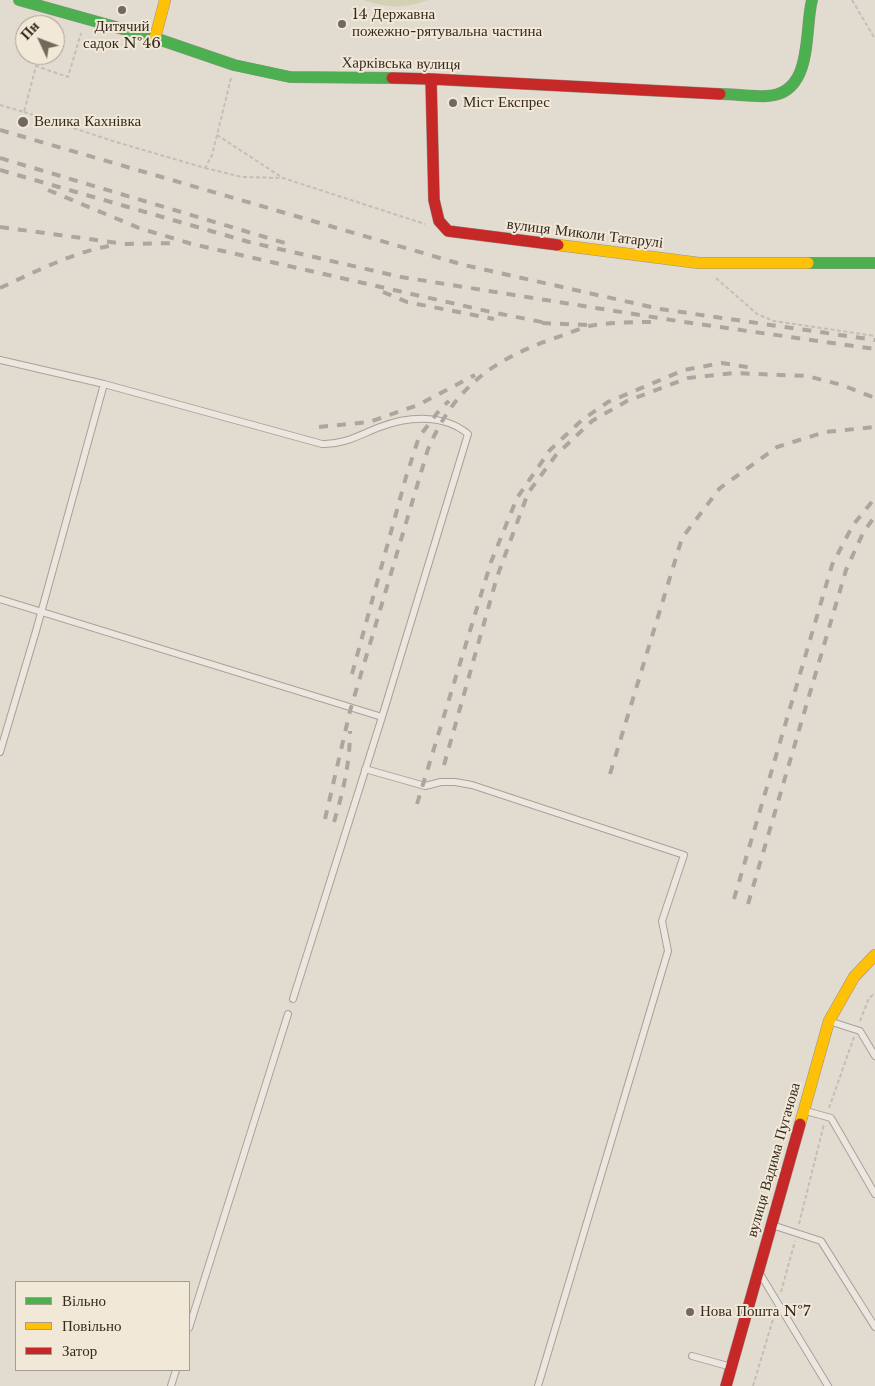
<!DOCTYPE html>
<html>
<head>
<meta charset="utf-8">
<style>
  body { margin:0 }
  #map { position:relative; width:875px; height:1386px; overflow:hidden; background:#e2dcd0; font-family:"Libre Baskerville",serif }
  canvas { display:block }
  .legend { position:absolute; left:15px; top:1281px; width:175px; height:90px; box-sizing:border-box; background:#f2e8d7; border:1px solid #a79c8e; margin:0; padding:6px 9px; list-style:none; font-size:15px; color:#362a21 }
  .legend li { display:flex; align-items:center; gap:10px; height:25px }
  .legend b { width:25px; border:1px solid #a79c8e }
  .north { position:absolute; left:15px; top:15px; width:50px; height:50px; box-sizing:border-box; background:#f2e8d7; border:1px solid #a79c8e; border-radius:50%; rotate:313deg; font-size:14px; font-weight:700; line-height:20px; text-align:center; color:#362a21 }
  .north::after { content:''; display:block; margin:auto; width:18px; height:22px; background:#72685e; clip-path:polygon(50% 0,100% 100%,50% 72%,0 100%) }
</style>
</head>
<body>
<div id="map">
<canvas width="875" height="1386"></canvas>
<ul class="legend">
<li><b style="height:6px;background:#4caf50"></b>Вільно</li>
<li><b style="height:6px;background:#ffc107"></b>Повільно</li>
<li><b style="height:6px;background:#c62828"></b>Затор</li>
</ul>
<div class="north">Пн</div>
</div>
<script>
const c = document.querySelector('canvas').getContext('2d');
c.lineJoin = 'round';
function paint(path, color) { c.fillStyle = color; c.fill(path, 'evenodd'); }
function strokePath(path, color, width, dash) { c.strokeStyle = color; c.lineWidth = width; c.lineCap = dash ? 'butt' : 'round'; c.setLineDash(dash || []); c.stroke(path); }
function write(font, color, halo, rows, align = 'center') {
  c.font = font + ' "Libre Baskerville",serif'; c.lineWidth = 4; c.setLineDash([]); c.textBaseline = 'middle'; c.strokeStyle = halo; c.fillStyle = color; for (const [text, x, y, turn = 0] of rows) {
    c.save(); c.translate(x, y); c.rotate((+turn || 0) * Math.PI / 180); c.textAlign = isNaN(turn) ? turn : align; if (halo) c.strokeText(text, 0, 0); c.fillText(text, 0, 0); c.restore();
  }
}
paint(new Path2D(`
  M 363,0 L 428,0 C 406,9 385,8 363,0 Z`), '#d3d1b3');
const lane = new Path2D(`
  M 0,360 L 104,384 L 322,444 C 344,445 361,434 380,427 C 409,416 444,414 468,434 L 382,717 L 293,999
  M 0,599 L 382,717
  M 0,752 L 36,631 L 104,384
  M 365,769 L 425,786 L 441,782 L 455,782 L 472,785 L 684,855 L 662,921 L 668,951 L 538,1386
  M 832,1022 L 860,1031 L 875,1056
  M 806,1111 L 831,1118 L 875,1194
  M 775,1226 L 821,1241 L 875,1327
  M 762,1277 L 828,1386
  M 189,1328 L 288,1014
  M 692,1356 L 728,1366
  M 171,1386 L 176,1370`);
const fast = new Path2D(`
  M 19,0 L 155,38 L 234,65 L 290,77 L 392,78
  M 720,94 C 735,94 751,97 767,96 C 814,94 804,31 812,0
  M 808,263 L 875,263`);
const slow = new Path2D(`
  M 155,38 L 165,0
  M 558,245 L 699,263 L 808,263
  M 800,1124 L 829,1021 L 854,977 L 875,955`);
const jam = new Path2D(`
  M 392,78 L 431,79 L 720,94
  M 431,79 L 434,200 L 439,221 L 448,231 L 558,245
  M 726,1386 L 800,1124`);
strokePath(lane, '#a8a198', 8);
strokePath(fast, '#989188', 12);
strokePath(slow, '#989188', 12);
strokePath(jam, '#989188', 12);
strokePath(new Path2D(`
  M 852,0 L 875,39
  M 231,78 L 217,135 L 283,178
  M 0,105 L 24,112 L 36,66 L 68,77 L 81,33
  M 24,112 L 116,142 L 205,168 L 212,155 L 217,135
  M 205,168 L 242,177 L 283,178 L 425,224
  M 716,278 L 757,314 L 774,321 L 875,336
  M 860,1021 L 869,998 L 875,993
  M 829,1108 L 854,1037
  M 799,1224 L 824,1124
  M 781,1292 L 795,1241
  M 753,1386 L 774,1316`), '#c3beb7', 2, [4, 2.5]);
strokePath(lane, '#ebe7e0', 6);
strokePath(fast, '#4caf50', 11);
strokePath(slow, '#ffc107', 11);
strokePath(jam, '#c62828', 11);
strokePath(new Path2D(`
  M 0,130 L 464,265 L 660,309 L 875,340
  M 0,158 L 285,243
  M 0,170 L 249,242 L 401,277 L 684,322 L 875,349
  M 48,190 L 139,228 L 192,244 L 491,312 L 547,323
  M 0,227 L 126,244 L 177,243
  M 0,288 C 37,271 73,252 114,245
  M 383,292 L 407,302 L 494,319
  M 542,323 L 587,325
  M 319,427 L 369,422 L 418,405 L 475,375
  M 352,674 L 406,477 L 419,437 L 441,408 L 449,401
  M 444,765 L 497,577 L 528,493 L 556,455 L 592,421 L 627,401 L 688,378 L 733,373 L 807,376 L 842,385 L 875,398
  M 610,774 L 682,538 L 720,488 L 777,447 L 825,432 L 875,427
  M 417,804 L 491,562 L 517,498 L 550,450 L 582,420 L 608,402 L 684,370 L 722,363 L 753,368
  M 325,819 L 350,711 L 428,449 C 455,387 492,360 555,338 C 568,334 582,327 595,325 C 615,322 636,322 656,322
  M 334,822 C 343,792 350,763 350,731
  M 734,899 L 832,565 L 853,525 L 875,498
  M 748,904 L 846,570 L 863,533 L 875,516`), '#aba6a0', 4, [9, 9]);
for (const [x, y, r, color] of [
  [122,10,5,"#72685e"],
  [342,24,5,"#72685e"],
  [453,103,5,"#72685e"],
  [23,122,6,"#72685e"],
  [690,1312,5,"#72685e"]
]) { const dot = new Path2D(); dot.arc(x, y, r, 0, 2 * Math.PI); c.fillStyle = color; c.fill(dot); strokePath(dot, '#f2e8d7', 2); }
write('15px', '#362a21', '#f2e8d7', [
  ["14 Державна",352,15],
  ["пожежно-рятувальна частина",352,32],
  ["Дитячий",122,27,"center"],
  ["садок №46",122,44,"center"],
  ["Міст Експрес",463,103],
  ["Велика Кахнівка",34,122],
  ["Нова Пошта №7",700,1312]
], 'left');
write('15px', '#362a21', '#f2e8d7', [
  ["Харківська вулиця",401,64,1],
  ["вулиця Миколи Татарулі",585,234,7],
  ["вулиця Вадима Пугачова",774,1160,-74]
]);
</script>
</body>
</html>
